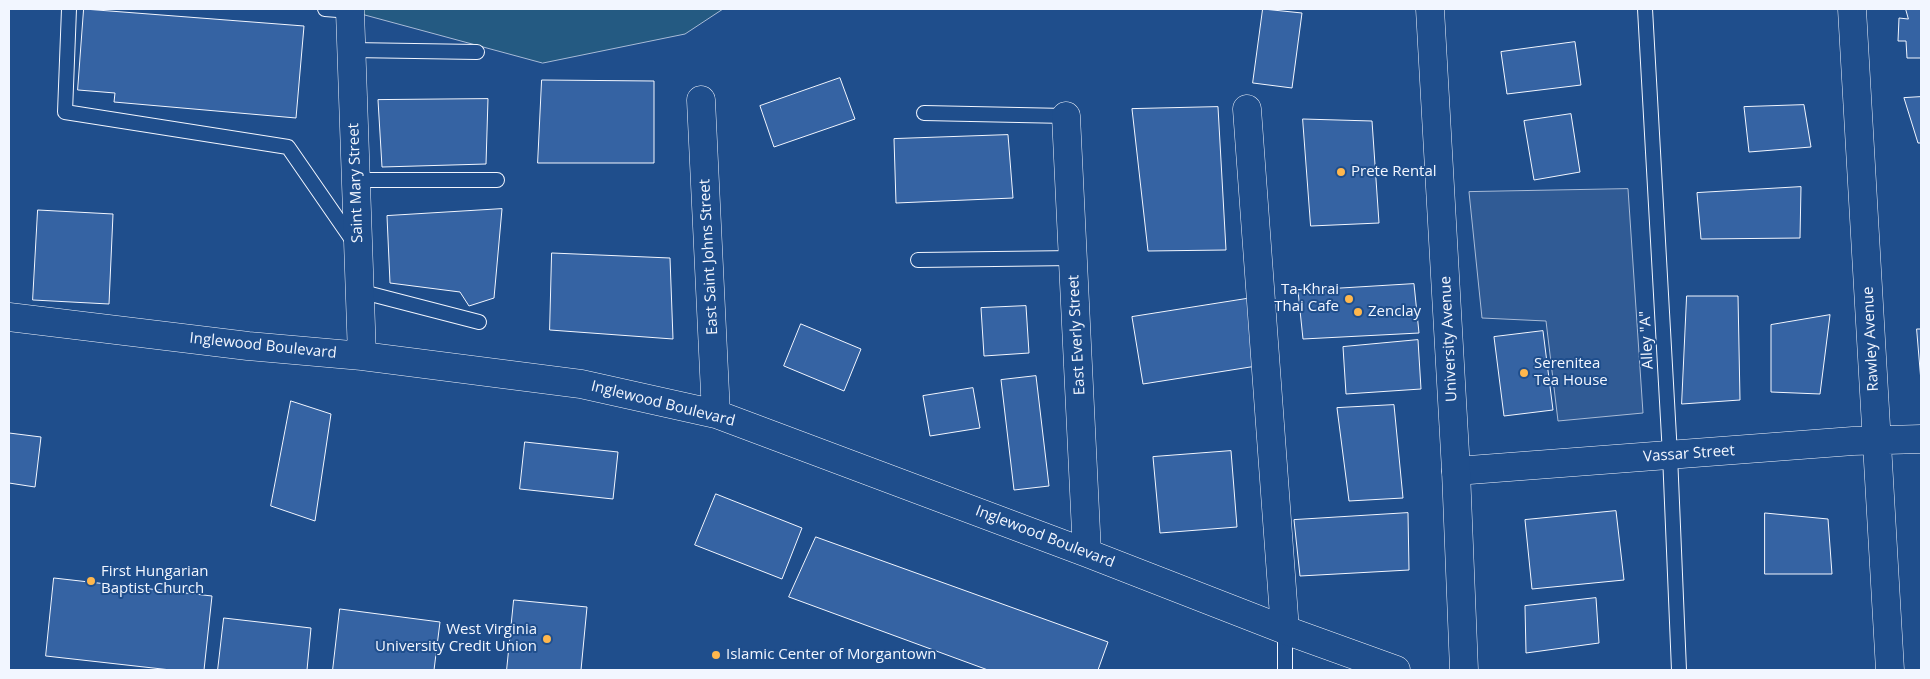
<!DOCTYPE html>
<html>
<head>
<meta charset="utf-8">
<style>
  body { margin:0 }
  #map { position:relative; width:1930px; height:679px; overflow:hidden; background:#1f4e8c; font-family:"Open Sans",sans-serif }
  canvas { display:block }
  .frame { position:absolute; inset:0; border:10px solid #f2f6ff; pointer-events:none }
</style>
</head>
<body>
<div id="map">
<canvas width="1930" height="679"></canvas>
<div class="frame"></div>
</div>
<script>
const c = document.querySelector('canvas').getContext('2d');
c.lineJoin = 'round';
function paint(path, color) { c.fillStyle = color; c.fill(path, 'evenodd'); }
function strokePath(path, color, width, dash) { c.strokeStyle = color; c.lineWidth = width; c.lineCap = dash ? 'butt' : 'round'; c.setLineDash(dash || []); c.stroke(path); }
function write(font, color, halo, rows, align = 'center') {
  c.font = font + ' "Open Sans",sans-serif'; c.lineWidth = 4; c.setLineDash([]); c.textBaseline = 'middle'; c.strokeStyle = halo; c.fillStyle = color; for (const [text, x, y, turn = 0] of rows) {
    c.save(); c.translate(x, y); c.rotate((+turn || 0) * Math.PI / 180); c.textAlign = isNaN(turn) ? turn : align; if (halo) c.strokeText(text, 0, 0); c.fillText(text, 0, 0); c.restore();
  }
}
const green = new Path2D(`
  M 343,9 L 723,9 L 685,34 L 543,63 Z`);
paint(green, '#245a82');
strokePath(green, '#a8bbd7', 1);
const parking = new Path2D(`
  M 1628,189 L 1643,413 L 1558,421 L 1546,321 L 1482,318 L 1469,192 Z`);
paint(parking, '#305b95');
strokePath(parking, '#a8bbd7', 1);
const building = new Path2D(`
  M 84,9 L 304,26 L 296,118 L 114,102 L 115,93 L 78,90 Z
  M 1263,9 L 1302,13 L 1292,88 L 1253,83 Z
  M 1906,9 L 1921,9 L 1921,58 L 1907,58 L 1906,41 L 1898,41 L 1899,18 L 1908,19 Z
  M 1575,42 L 1581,85 L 1507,94 L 1501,52 Z
  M 840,78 L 855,119 L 774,147 L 760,106 Z
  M 542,80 L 654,81 L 654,163 L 538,163 Z
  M 1921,97 L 1921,143 L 1918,143 L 1904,98 Z
  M 488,99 L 486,164 L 382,167 L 378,100 Z
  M 1804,105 L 1811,147 L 1749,152 L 1744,107 Z
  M 1218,107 L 1226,250 L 1148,251 L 1132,109 Z
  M 1571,114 L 1580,172 L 1534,180 L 1524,121 Z
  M 1303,119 L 1372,121 L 1379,223 L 1311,226 Z
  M 1008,135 L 1013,198 L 896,203 L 894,139 Z
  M 1801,187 L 1800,238 L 1701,239 L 1697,193 Z
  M 502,209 L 494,298 L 469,306 L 460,292 L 390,283 L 387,216 Z
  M 38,210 L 113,214 L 109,304 L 33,300 Z
  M 552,253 L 670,258 L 673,339 L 550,330 Z
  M 1414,284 L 1419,333 L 1303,339 L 1298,291 Z
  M 1687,296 L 1738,296 L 1740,400 L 1682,404 Z
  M 1252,298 L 1263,365 L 1143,384 L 1132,317 Z
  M 1026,306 L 1029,353 L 984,356 L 981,308 Z
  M 1830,315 L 1820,394 L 1771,392 L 1771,325 Z
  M 801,324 L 861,349 L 844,391 L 784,366 Z
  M 1917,329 L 1921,329 L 1921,381 Z
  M 1543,331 L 1553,410 L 1504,416 L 1494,337 Z
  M 1418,340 L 1421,389 L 1346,394 L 1343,347 Z
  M 1036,376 L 1049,486 L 1014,490 L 1001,380 Z
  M 973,388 L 980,428 L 930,436 L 923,396 Z
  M 291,401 L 331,414 L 315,521 L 271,506 Z
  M 1394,405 L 1403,498 L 1349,501 L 1337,408 Z
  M 9,433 L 41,437 L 35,487 L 9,483 Z
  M 525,442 L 618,452 L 613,499 L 520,489 Z
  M 1231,451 L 1237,527 L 1160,533 L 1153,457 Z
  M 716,494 L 802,528 L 782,579 L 695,545 Z
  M 1616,511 L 1624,580 L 1532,589 L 1525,520 Z
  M 1408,513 L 1409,570 L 1300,576 L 1294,520 Z
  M 1765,513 L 1828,519 L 1832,574 L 1765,574 Z
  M 816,537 L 1108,642 L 1098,670 L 988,670 L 789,597 Z
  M 54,578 L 212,596 L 204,670 L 171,670 L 46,656 Z
  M 1596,598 L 1599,643 L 1526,653 L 1525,606 Z
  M 514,600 L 587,607 L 581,670 L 507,670 Z
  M 340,609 L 440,622 L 434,670 L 333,670 Z
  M 224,618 L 311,628 L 307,670 L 218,670 Z`);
paint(building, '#3563a3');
strokePath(building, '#f2f6ff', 1);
const service = new Path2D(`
  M 69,9 L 65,112 L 288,147 L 355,244
  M 325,9 L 350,11
  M 1645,9 L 1670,455 L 1679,670
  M 352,50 L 477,52
  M 924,113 L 1066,116
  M 356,180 L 497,180
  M 918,260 L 1073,258
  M 359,291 L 479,322
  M 1285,630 L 1285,670`);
const minor = new Path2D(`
  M 1852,9 L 1890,670
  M 350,11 L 362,356
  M 701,100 L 716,414
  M 1247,109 L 1285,630
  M 1066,116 L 1087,553
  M 9,317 L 248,346 L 362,356 L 581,384 L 716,414 L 1087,553 L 1285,630 L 1396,670
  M 1456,471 L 1853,441 L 1921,439`);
const tertiary = new Path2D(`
  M 1430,9 L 1456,471 L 1464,670`);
strokePath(service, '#f2f6ff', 16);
strokePath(minor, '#f2f6ff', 29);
strokePath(tertiary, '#f2f6ff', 29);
strokePath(service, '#1f4e8c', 14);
strokePath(minor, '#1f4e8c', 28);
strokePath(tertiary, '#1f4e8c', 28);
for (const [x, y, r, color] of [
  [1341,172,5,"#ffb74d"],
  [1349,299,5,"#ffb74d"],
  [1358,312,5,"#ffb74d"],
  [1524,373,5,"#ffb74d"],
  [91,581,5,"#ffb74d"],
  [547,639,5,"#ffb74d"],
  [716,655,5,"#ffb74d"]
]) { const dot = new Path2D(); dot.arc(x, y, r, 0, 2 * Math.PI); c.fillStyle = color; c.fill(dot); strokePath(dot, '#1f4e8c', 2); }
write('15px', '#f2f6ff', '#1f4e8c', [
  ["Prete Rental",1351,172],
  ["Ta-Khrai",1339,290,"right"],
  ["Thai Cafe",1339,307,"right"],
  ["Zenclay",1368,312],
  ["Serenitea",1534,364],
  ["Tea House",1534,381],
  ["First Hungarian",101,572],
  ["Baptist Church",101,589],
  ["West Virginia",537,630,"right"],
  ["University Credit Union",537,647,"right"],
  ["Islamic Center of Morgantown",726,655]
], 'left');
write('15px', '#f2f6ff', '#1f4e8c', [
  ["Saint Mary Street",356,183,-92],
  ["East Saint Johns Street",709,257,-93],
  ["East Everly Street",1077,335,-93],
  ["University Avenue",1449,339,-93],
  ["Rawley Avenue",1871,339,-93],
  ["Alley \"A\"",1647,340,-93],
  ["Inglewood Boulevard",263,346,6],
  ["Inglewood Boulevard",663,404,14],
  ["Vassar Street",1689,454,-4],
  ["Inglewood Boulevard",1045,537,21]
]);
</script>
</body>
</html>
